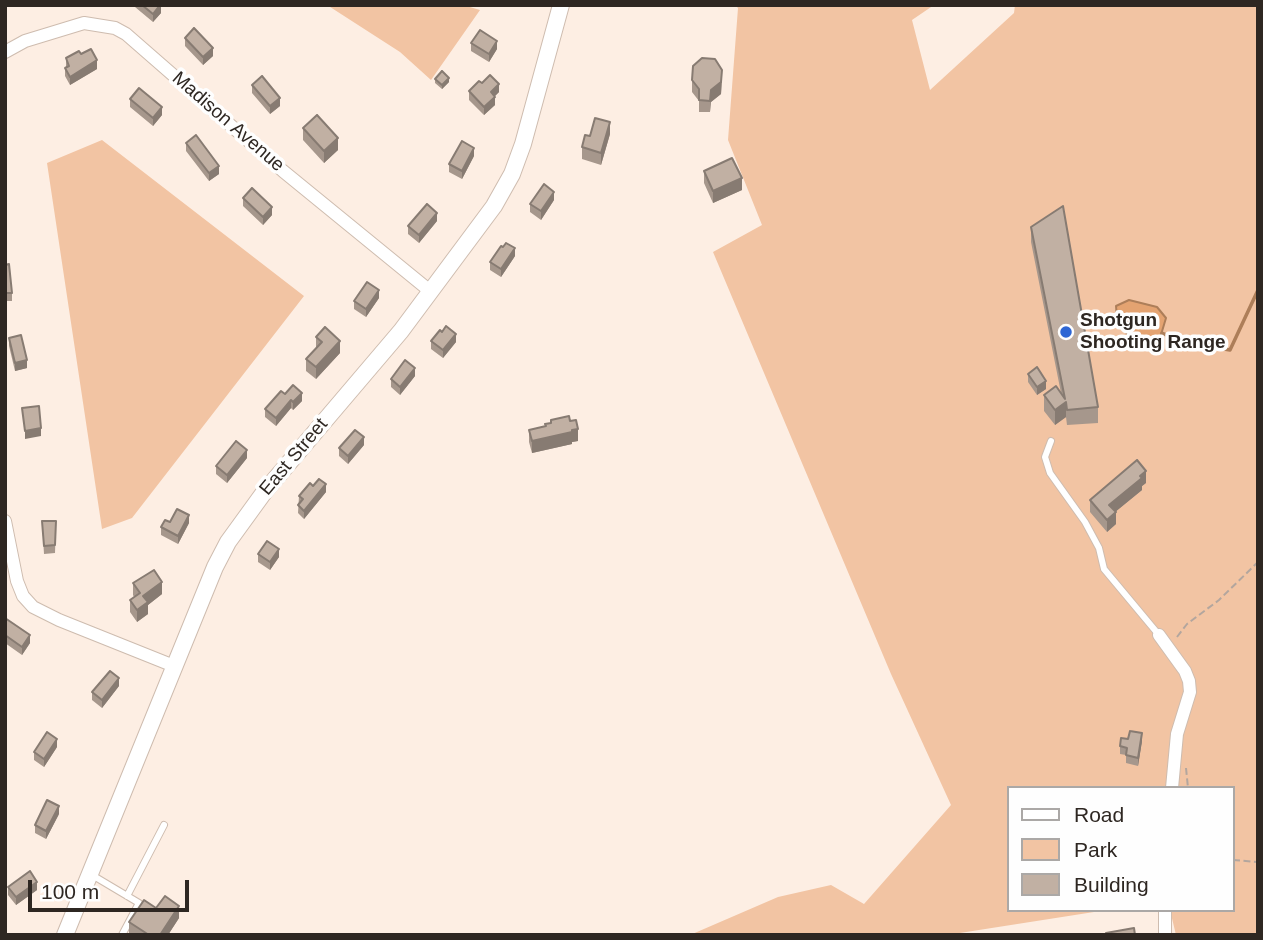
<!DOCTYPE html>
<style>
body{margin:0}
#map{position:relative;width:1263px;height:940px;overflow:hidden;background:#fdeee3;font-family:Helvetica,sans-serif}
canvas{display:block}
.frame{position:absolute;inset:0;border:7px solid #2e2722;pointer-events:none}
.legend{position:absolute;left:1007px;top:786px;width:228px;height:126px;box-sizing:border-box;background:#fefefe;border:2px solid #aba8a6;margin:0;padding:9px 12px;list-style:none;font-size:21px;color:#2e2722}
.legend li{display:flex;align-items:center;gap:14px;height:35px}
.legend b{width:35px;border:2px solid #aba8a6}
.scale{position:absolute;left:28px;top:880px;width:161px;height:32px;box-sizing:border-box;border:4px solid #2e2722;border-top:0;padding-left:9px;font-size:21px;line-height:24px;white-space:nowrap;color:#2e2722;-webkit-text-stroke:5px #fefefe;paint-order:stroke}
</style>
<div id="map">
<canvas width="1263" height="940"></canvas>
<div class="frame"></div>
<ul class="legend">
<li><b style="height:9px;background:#fff"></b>Road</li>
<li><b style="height:19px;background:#f2c4a3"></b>Park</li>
<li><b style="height:19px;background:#c1b0a3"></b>Building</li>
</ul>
<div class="scale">100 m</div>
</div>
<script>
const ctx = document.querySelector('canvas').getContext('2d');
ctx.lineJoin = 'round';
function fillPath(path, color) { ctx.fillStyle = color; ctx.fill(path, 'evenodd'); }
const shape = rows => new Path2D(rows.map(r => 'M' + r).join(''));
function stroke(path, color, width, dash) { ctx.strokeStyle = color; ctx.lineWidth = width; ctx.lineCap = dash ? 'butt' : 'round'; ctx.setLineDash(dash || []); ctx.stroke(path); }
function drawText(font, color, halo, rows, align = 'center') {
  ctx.font = font + ' Helvetica,sans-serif'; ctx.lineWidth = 7; ctx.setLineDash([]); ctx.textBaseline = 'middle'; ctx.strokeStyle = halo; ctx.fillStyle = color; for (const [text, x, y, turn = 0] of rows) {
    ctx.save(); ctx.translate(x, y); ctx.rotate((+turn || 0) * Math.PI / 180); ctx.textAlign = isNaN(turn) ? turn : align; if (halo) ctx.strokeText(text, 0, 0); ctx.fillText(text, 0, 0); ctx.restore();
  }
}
fillPath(shape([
 [327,5,463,5,480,10,431,80,400,52],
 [735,5,934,5,912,20,930,90,1014,13,1015,5,1258,5,1258,935,1176,935,1170,910,1233,910,1233,788,1009,788,1009,910,1094,912,947,935,690,935,778,897,831,885,864,904,951,805,891,674,713,252,762,225,728,140,738,8],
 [102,140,304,296,132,518,102,529,47,163]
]), '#f2c4a3');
const water = shape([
 [1129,300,1157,307,1166,318,1160,338,1148,346,1130,339,1117,318,1116,306,1129,300]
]);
fillPath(water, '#e4a371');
stroke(water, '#ad7e59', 2);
stroke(shape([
 [1162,333,1182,342,1230,350,1258,290]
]), '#ad7e59', 3.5);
const service = shape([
 [1051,441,1045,457,1050,473,1085,522,1099,548,1104,569,1159,635],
 [92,875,139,903,122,935],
 [127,896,164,825]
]);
const minor = shape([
 [5,52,25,41,84,23,115,28,126,34,283,171,430,291],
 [5,521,17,581,23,596,33,607,59,620,174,666],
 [1159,635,1185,671,1189,681,1190,692,1177,734,1172,788],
 [1165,910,1165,935]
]);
const tertiary = shape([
 [65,935,215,567,228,542,265,491,401,331,494,206,512,174,523,144,561,5]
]);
stroke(service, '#cebcaf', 8);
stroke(minor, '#cebcaf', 14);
stroke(tertiary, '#cebcaf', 18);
stroke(shape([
 [1177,637,1187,624,1219,600,1258,562],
 [1186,768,1188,788],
 [1233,860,1258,862]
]), '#b3a69e', 2, [7, 3.5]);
stroke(service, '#fff', 6);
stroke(minor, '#fff', 12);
stroke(tertiary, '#fff', 16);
fillPath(shape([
 [135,5,161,5,161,13,153,22,135,7],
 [185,38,213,56,203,65,185,46],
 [471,43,497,49,489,62,471,51],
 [81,54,97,69,70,85,65,76,65,68,66,67,66,58],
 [435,79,449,82,442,89,435,83],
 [692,80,722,82,721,94,711,102,710,112,699,112,699,101,692,92],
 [482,83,499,92,495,96,495,105,484,115,469,100,469,91],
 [252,85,280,106,270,114,252,93],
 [130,99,162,115,153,126,130,107],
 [303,128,338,150,324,163,303,140],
 [610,134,601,165,582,159,582,147,590,136],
 [186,143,219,174,209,181,186,151],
 [474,156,462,179,449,172,449,164],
 [704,171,742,190,713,203,704,183],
 [243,198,272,215,263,225,243,206],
 [554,200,541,220,530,212,530,204],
 [437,221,419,243,408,234,408,226],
 [1031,227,1098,407,1098,423,1067,425,1066,417,1055,425,1044,411,1044,395,1061,393,1031,242],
 [515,256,501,277,490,270,490,262],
 [5,265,12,293,12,301,5,301],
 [379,298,366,317,354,309,354,301],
 [316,337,340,353,316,379,306,371,306,359,316,348],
 [9,338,27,368,15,371,9,346],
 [431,341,456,342,443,358,431,349],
 [1028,374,1046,389,1037,395,1028,382],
 [415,376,400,395,391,387,391,379],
 [285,394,302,401,293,410,291,408,276,426,265,417,265,409],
 [570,421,578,441,572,442,572,444,532,453,529,442,529,430],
 [364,445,348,464,339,456,339,448],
 [247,458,227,483,216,474,216,466],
 [1146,483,1142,486,1142,490,1115,512,1116,524,1107,532,1090,512,1090,500],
 [313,486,326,492,304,519,298,513,299,496],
 [42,521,56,521,55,553,44,554],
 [170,522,189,523,178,544,161,535,161,527],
 [258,554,279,557,270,570,258,562],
 [133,583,162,594,148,605,148,614,137,622,130,612,130,600,134,597,133,595],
 [5,618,30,643,22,655,5,643],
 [119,686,102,708,92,700,92,692],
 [1142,741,1138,766,1126,763,1126,755,1120,754,1120,746],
 [57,747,44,767,34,760,34,752],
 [59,814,46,839,35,833,35,825],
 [8,887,37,890,16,905,8,895],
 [156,908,179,918,168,935,131,935,129,934,129,922]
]), '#a6978c');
fillPath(shape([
 [161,5,161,13,153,22,153,14],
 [497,41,497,49,489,62,489,54],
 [213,48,213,56,203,65,203,57],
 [97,60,97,69,70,85,70,77],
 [722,70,721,94,711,102,710,112,711,90],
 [449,78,449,82,442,89,442,85],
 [499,84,499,92,491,100,491,92],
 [495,97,495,105,484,115,484,107],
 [280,98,280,106,270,114,270,106],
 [162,107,162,115,153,126,153,118],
 [610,122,610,134,601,165,601,153],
 [338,138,338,150,324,163,324,151],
 [474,148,474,156,462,179,462,171],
 [219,166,219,174,209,181,209,173],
 [742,178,742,190,713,203,713,191],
 [554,192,554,200,541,220,541,211],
 [272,207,272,215,263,225,263,217],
 [437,213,437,221,419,243,419,235],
 [515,248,515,256,501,277,501,269],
 [379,290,379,298,366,317,366,309],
 [456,334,456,342,443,358,443,350],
 [340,341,340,353,316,379,316,367],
 [27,360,27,368,15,371,15,363],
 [415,368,415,376,400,395,400,387],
 [1046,381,1046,389,1037,395,1037,387],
 [302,393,302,401,293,410,293,402],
 [291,400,291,408,276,426,276,418],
 [1066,402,1066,417,1055,425,1055,410],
 [41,428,41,436,25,439,25,431],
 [578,429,578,441,572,442,572,444,532,453,532,441],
 [364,437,364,445,348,464,348,456],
 [247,450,247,458,227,483,227,475],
 [1146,471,1146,483,1142,486,1142,490,1109,517,1109,505],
 [326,484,326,492,304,519,304,511],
 [1116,512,1116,524,1107,532,1107,520],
 [189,515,189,523,178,544,178,536],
 [279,549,279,557,270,570,270,562],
 [162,582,162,594,148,605,148,614,137,622,137,610,143,596],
 [30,635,30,643,22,655,22,647],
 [119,678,119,686,102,708,102,700],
 [1142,733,1142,741,1138,766,1138,758],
 [57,739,57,747,44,767,44,759],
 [59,806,59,814,46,839,46,831],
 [37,882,37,890,16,905,16,897],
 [179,906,179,918,168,935,160,935]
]), '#877b72');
const building = shape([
 [142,5,160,5,153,14,142,5],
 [194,28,213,48,203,57,185,38,194,28],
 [480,30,497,41,489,54,471,43,480,30],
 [91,49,97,60,70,77,65,68,69,66,66,58,79,51,81,54,91,49],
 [702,58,715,59,722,70,721,82,711,90,710,101,699,100,699,89,692,80,693,66,702,58],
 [442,71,449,78,442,85,435,79,442,71],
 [490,75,499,84,491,92,495,97,484,107,469,91,479,81,482,83,490,75],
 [262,76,280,98,270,106,252,85,262,76],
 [139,88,162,107,153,118,130,99,139,88],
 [317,115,338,138,324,151,303,128,317,115],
 [595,118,610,122,601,153,582,147,585,135,590,136,595,118],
 [196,135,219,166,209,173,186,143,196,135],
 [462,141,474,148,462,171,449,164,462,141],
 [732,158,742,178,713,191,704,171,732,158],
 [544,184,554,192,541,211,530,204,544,184],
 [252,188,272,207,263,217,243,198,252,188],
 [427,204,437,213,419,235,408,226,427,204],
 [1063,206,1098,407,1067,410,1066,402,1055,410,1044,395,1056,386,1065,399,1031,227,1063,206],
 [506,243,515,248,501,269,490,262,501,246,503,247,506,243],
 [9,264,12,293,5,293,5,265,9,264],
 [367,282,379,290,366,309,354,301,367,282],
 [446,326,456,334,443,350,431,341,440,330,442,332,446,326],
 [325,327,340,341,316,367,306,359,322,342,316,337,325,327],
 [21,335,27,360,15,363,9,338,21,335],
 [405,360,415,368,400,387,391,379,405,360],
 [1037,367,1046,381,1037,387,1028,374,1037,367],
 [293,385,302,393,293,402,291,400,276,418,265,409,281,391,285,394,293,385],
 [39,406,41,428,25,431,22,408,39,406],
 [569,416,570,421,576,420,578,429,572,430,572,432,532,441,529,430,546,426,545,424,551,423,551,420,569,416],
 [355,430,364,437,348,456,339,448,355,430],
 [236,441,247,450,227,475,216,466,236,441],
 [1137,460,1146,471,1140,476,1142,478,1109,505,1116,512,1107,520,1090,500,1137,460],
 [319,479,326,484,304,511,298,505,303,499,299,496,310,483,313,486,319,479],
 [177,509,189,515,178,536,161,527,165,520,170,522,177,509],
 [42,521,56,521,55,545,44,546,42,521],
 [267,541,279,549,270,562,258,554,267,541],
 [154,570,162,582,143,596,148,602,137,610,130,600,140,593,133,583,154,570],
 [5,618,30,635,22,647,5,635,5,618],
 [110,671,119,678,102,700,92,692,110,671],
 [1130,731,1142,733,1138,758,1126,755,1127,748,1120,746,1121,738,1128,739,1130,731],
 [47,732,57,739,44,759,34,752,47,732],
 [47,800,59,806,46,831,35,825,47,800],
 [30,871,37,882,16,897,8,887,30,871],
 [165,896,179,906,160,935,149,935,129,922,144,900,156,908,165,896],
 [1134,928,1135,935,1106,935,1106,933,1134,928]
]);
fillPath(building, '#c1b0a3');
stroke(building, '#877b72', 2);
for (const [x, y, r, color] of [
 [1066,332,7,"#2e66d4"]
]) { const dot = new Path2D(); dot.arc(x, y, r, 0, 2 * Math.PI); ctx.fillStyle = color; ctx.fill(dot); stroke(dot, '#fefefe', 2.5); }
drawText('19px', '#2e2722', '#fefefe', [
 ["Madison Avenue",228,122,41],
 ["East Street",294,457,-50]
]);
drawText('bold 19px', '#2e2722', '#fefefe', [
 ["Shotgun",1080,321],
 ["Shooting Range",1080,343]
], 'left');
</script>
